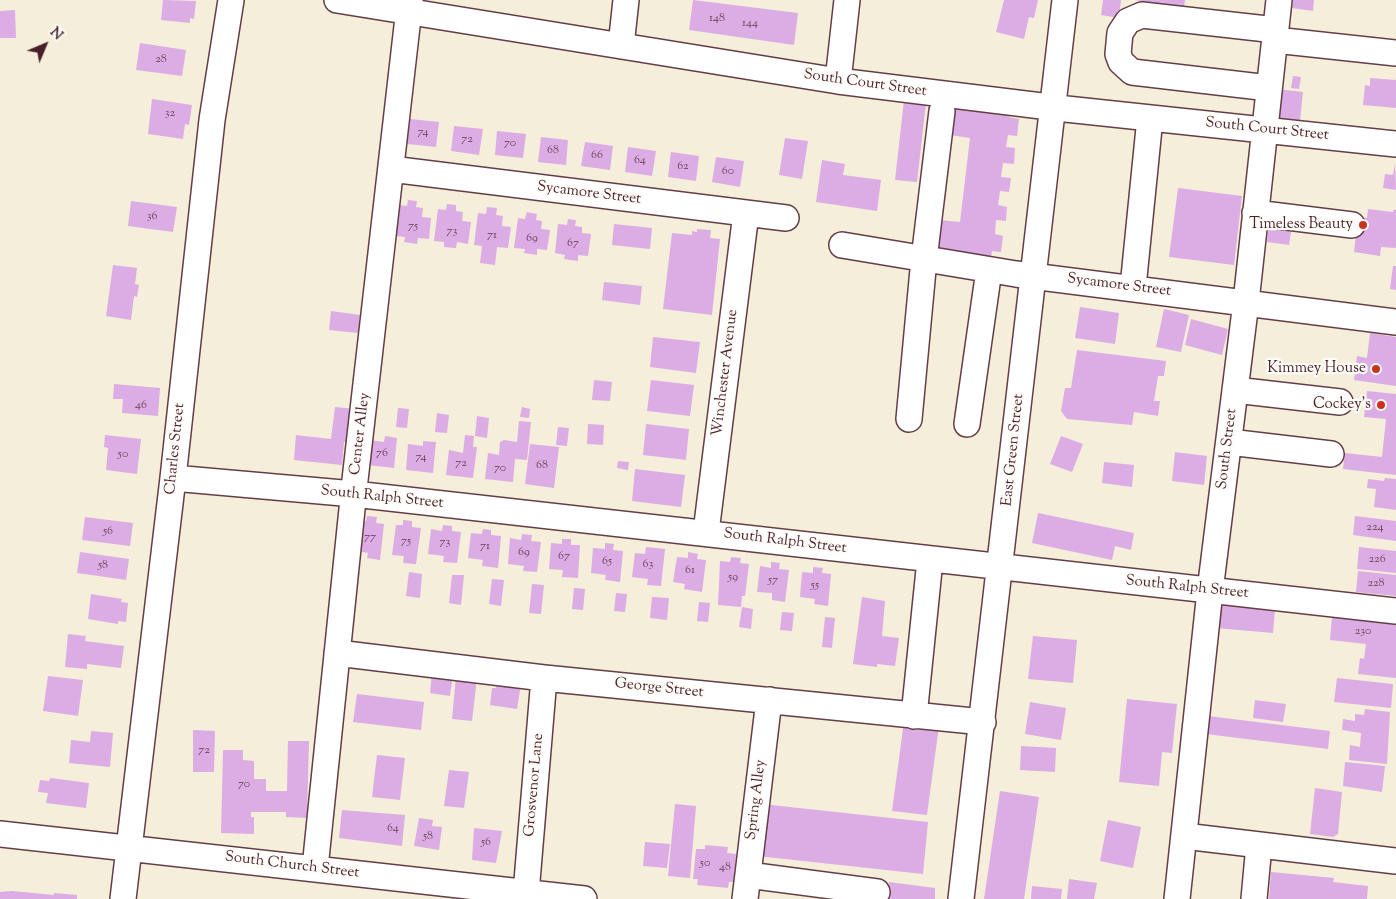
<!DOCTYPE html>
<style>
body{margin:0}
#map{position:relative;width:1396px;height:899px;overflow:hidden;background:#f5eeda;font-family:"Sorts Mill Goudy",serif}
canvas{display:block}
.north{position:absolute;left:20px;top:20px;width:50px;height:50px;-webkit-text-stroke:4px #fdfcf7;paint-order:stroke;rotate:45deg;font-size:14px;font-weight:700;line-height:20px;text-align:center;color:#4a1f2b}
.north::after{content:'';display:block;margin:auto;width:18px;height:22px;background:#4a1f2b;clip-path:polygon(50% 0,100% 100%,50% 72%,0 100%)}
</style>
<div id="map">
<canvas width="1396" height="899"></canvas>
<div class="north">N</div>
</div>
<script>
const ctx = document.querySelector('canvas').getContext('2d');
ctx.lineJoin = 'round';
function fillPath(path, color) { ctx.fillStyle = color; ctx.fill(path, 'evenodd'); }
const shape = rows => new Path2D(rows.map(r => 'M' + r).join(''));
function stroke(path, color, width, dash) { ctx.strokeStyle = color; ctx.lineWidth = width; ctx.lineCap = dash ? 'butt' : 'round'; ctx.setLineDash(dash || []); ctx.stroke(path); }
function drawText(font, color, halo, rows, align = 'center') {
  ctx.font = font + ' "Sorts Mill Goudy",serif'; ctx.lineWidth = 4.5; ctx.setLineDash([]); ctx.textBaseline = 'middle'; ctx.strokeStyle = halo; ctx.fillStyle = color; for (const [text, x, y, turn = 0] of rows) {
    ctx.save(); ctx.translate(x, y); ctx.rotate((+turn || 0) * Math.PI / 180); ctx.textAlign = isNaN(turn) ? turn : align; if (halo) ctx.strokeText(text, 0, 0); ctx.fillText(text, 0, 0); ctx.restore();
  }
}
fillPath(shape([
 [163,0,196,1,194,19,190,18,190,23,161,20],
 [693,0,798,13,794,45,689,30],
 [1004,0,1038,0,1034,18,1029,17,1024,39,996,32],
 [1103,0,1121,0,1119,18,1101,15],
 [1135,0,1185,0,1184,7],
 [1293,0,1314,0,1313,11,1292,8],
 [15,10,16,38,0,38,0,11],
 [140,43,186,50,182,76,136,70],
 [1293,76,1301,77,1299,89,1291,88],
 [1370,78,1396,80,1396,108,1363,105,1365,85,1370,86],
 [1277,89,1303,92,1300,121,1274,118],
 [152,99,192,105,189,125,185,124,183,139,148,134],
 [904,100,926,103,917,182,895,180],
 [953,104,1010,111,1009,117,1019,119,1017,136,1008,135,1006,147,1015,148,1014,164,1003,163,1001,177,1011,178,1009,192,1000,191,998,205,1007,207,1006,221,996,220,995,234,1003,236,1001,252,992,251,991,257,936,251,939,220,960,222,970,138,950,135],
 [410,119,439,122,436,147,407,144],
 [454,126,483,129,479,155,451,151],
 [497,131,526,134,523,158,495,155],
 [541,137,568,140,566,165,538,162],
 [785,138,808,141,802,179,779,175],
 [585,142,613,146,610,170,581,166],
 [628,147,656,151,652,176,625,172],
 [671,152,699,156,696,181,668,177],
 [716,157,744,161,740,187,712,182],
 [822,160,845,164,843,175,881,180,877,211,816,202],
 [1395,164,1396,190,1383,188,1385,174,1393,175],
 [1178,188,1242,196,1234,265,1169,257],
 [408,200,417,201,416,207,423,208,422,217,431,218,429,239,418,238,417,244,404,242,405,237,395,236,398,205,407,206],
 [131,201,177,207,173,232,128,226],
 [447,204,456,205,456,211,463,212,462,221,471,222,468,244,457,242,456,248,444,247,444,242,434,241,438,209,446,210],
 [487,207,497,208,496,215,503,216,502,226,511,227,508,248,497,247,495,265,480,263,482,246,474,245,478,213,486,214],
 [1368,209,1393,212,1393,210,1396,210,1396,248,1381,247,1380,256,1354,252,1358,217,1367,218],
 [527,212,537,214,536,220,542,221,541,229,550,230,547,250,537,249,537,255,524,253,525,249,514,248,518,218,525,219],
 [568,219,576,220,575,226,582,227,582,233,591,234,588,256,578,255,578,261,564,259,565,255,555,253,558,224,567,225],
 [1269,223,1292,226,1289,245,1267,242],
 [614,224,652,228,650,249,612,245],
 [697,229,711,230,710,238,720,239,712,315,663,309,672,233,692,235,692,231,697,232],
 [113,265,137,268,135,284,139,285,137,297,134,296,131,320,106,316],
 [1393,266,1396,266,1396,290,1390,289],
 [604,282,642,286,640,305,602,300],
 [1080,307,1119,313,1115,344,1075,338],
 [1164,309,1189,315,1181,352,1156,347],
 [331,311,360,315,358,333,329,330],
 [1191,319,1228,329,1222,355,1185,345],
 [1370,333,1396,337,1396,386,1354,380,1357,356,1367,358],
 [653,337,700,342,696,373,650,367],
 [1077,350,1166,361,1164,376,1158,376,1154,401,1160,401,1158,416,1134,412,1132,425,1067,419,1061,411,1065,388,1071,388],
 [594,380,612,382,610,401,592,400],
 [651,380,694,385,690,416,647,411],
 [114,384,160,388,158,416,122,413,123,399,113,399],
 [1367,391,1396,394,1396,475,1343,469,1345,453,1382,457,1386,419,1364,417],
 [335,407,356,409,353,443,344,442,342,465,294,460,296,435,331,439],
 [522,407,530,409,529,418,520,417],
 [398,408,409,409,407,428,396,427],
 [437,413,449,415,447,433,435,432],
 [477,416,489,418,487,438,475,436],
 [519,421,531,422,527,460,515,459,513,482,485,479,488,453,499,455,500,442,504,440,517,442],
 [588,424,604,425,603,445,587,444],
 [646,424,689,429,686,460,643,455],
 [558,427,569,428,567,446,556,445],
 [105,435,141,439,137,474,106,470,108,448,104,447],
 [465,435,474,436,473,447,477,447,473,478,446,475,449,450,463,453],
 [385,436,397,438,394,468,367,465,370,440,384,442],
 [1061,436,1083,444,1072,472,1050,464],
 [423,441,436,442,433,473,406,470,408,444,423,446],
 [530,444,559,447,554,488,525,484],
 [1175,452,1207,456,1204,485,1172,481],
 [618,461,629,462,628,470,617,468],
 [1104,462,1134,465,1132,487,1102,483],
 [635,469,685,475,681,507,632,501],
 [1385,478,1396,479,1396,510,1374,507,1376,489,1367,488,1368,479,1384,481],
 [1038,513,1134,533,1131,550,1115,546,1112,560,1032,543],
 [367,516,377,517,376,523,384,524,380,560,367,558,368,553,356,551,360,521,366,521],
 [1355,516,1396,521,1396,541,1353,535],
 [85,517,133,523,130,546,82,540],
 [403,520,412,521,412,527,421,528,416,564,403,563,404,556,392,555,396,525,403,525],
 [443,525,452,526,452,531,461,532,457,563,443,562,444,556,428,554,431,529,442,531],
 [483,529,491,530,491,535,501,536,498,568,482,566,483,560,468,558,471,533,482,534],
 [522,534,532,535,531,541,541,542,537,572,523,571,524,566,508,564,510,538,521,540],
 [562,539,571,539,571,545,580,545,578,578,562,577,563,570,549,569,551,543,562,544],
 [605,543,614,544,613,550,623,551,620,582,605,580,606,575,591,573,593,548,605,549],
 [646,547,665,549,661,586,647,585,648,579,632,577,635,553,645,554],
 [1359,547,1396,551,1396,573,1357,569],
 [80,552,129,559,126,580,77,573],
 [688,552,698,554,697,559,706,560,702,592,684,589,685,584,673,582,677,557,688,558],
 [731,557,741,558,740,563,749,564,745,596,742,596,741,607,718,605,720,561,730,562],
 [771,562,780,563,779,569,789,570,785,602,772,600,772,593,757,592,760,566,771,568],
 [813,567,823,568,822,573,831,574,828,606,814,604,815,599,800,597,802,572,813,573],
 [1358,571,1396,575,1396,596,1356,592],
 [409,572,422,574,420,598,406,596],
 [452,575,464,575,461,605,449,603],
 [492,579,504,580,501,606,489,604],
 [532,584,544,585,541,614,529,613],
 [574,588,585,589,583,610,572,609],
 [616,593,627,594,625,612,614,611],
 [91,594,122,599,121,602,128,603,126,622,118,621,118,624,88,619],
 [652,597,669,598,667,620,650,618],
 [862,597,885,601,882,636,899,638,895,666,877,664,877,667,853,664],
 [699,602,710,603,708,622,697,621],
 [1218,604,1275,610,1273,633,1216,628],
 [742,607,753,609,751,629,739,627],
 [782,612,794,613,792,631,780,630],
 [1332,616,1396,624,1396,678,1358,674,1360,658,1364,659,1366,644,1330,640],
 [825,617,835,618,832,648,822,647],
 [68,634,86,636,85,641,124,646,121,668,87,664,87,669,65,667],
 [1033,636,1077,640,1073,683,1028,679],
 [432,672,453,675,450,696,430,693],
 [48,676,83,680,78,716,43,711],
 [456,676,477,678,472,721,452,719],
 [1337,678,1393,684,1391,708,1334,702],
 [497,681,521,684,517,709,490,705,492,688,496,688],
 [357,694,424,702,421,730,353,722],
 [1127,699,1177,704,1172,753,1162,752,1159,786,1119,782],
 [1255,700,1286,704,1283,722,1253,718],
 [1030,702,1066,708,1061,740,1025,734],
 [1365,709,1390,712,1387,764,1349,760,1350,745,1360,747,1361,733,1342,730,1343,719,1355,721,1355,714,1364,715],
 [1208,716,1330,731,1328,749,1206,734],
 [904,721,939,726,927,815,892,811],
 [193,730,215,731,214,772,193,772],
 [91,731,113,733,110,767,69,763,71,740,90,742],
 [288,741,309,741,307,818,286,817,286,812,251,812,251,817,254,817,254,834,221,833,223,750,243,750,243,760,254,761,254,779,266,779,266,791,287,791],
 [1021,746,1056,748,1055,772,1020,770],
 [377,755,405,758,400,800,372,797],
 [1345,762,1385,766,1382,792,1343,786],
 [449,770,469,772,464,808,444,806],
 [50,778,89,783,86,808,46,803,48,793,38,792,40,780,49,781],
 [1315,788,1342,792,1338,834,1333,837,1310,834],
 [1000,791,1039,797,1024,899,984,899],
 [675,804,696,806,690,878,668,876],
 [762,804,928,822,923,874,757,856],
 [342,810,405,815,402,846,339,838],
 [419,818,433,820,432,826,442,827,439,850,414,846],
 [1108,820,1141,827,1133,868,1100,861],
 [474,828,502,831,496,863,472,860],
 [645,842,670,844,667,868,643,866],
 [705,845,728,847,727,853,736,854,734,882,729,882,728,888,697,885,698,879,693,879,696,849,705,849],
 [1271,872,1334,878,1333,882,1368,886,1367,899,1269,899],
 [1069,879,1097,883,1094,899,1067,899],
 [889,882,935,888,935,899,887,899],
 [1032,886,1062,889,1061,899,1031,899],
 [12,891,54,895,54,893,77,895,77,899,0,899,0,892]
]), '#dbade4');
const minor = shape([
 [337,0,838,81,1066,109,1396,144],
 [1275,40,1396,53],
 [621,46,626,0],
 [838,81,847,0],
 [1269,88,1132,72,1121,62,1118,54,1120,33,1128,21,1142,15,1276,30],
 [391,169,786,218],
 [1255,213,1352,225],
 [842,245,1016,274,1396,322],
 [1133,287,1150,118],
 [1235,390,1340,402],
 [909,419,924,259,942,111],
 [967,424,989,270],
 [1229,442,1331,454],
 [173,478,354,494,1396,611],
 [706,532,746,213],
 [337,653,544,678,983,722],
 [914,716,930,560],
 [0,834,584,899],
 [1184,836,1396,861],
 [315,868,355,480,410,0],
 [748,875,877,892],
 [526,893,544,678],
 [123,899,173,478,212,120,231,0],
 [745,899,769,700],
 [961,899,1065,0],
 [1177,899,1210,591,1246,302,1279,0],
 [1254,899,1259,845]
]);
stroke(minor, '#643e45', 28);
stroke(minor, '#fff', 25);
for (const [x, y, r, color] of [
 [1363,225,5,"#c8321e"],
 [1376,369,5,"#c8321e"],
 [1381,405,5,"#c8321e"]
]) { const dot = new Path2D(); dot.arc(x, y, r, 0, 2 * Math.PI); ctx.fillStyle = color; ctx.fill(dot); stroke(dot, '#fdfcf7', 2); }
drawText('12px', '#6e4259', null, [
 ["148",717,19],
 ["144",750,24],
 ["28",161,60],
 ["32",170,114],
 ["74",423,133],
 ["72",467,140],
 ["70",510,144],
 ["68",553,151],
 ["66",597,156],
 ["64",640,161],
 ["62",683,167],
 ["60",728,172],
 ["36",152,217],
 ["75",413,227],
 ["73",452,232],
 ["71",492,236],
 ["69",532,239],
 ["67",573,244],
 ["46",141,406],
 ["76",382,454],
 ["50",123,455],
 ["74",421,458],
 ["72",461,464],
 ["68",542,466],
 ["70",500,469],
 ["224",1375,528],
 ["56",108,532],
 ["77",370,538],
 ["75",406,542],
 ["73",445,543],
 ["71",485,547],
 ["69",524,553],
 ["67",564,557],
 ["226",1377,560],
 ["65",607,562],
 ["63",648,565],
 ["58",103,566],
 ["61",690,571],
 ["59",733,578],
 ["57",773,581],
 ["228",1376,584],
 ["55",815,586],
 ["230",1363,632],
 ["72",204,751],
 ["70",244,785],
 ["64",393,829],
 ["58",428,837],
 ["56",486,843],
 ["50",705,864],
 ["48",725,868]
]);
drawText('15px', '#4a1f2b', '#fdfcf7', [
 ["South Court Street",865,84,8],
 ["South Court Street",1267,130,6],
 ["Sycamore Street",589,194,7],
 ["Sycamore Street",1119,286,7],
 ["Winchester Avenue",726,373,-83],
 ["Center Alley",361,434,-83],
 ["Charles Street",176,449,-84],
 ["South Street",1228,449,-83],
 ["East Green Street",1014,450,-84],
 ["South Ralph Street",382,498,6],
 ["South Ralph Street",785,542,7],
 ["South Ralph Street",1187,588,6],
 ["George Street",659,689,6],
 ["Grosvenor Lane",535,785,-85],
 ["Spring Alley",757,800,-83],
 ["South Church Street",292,866,7]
]);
drawText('15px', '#4a1f2b', '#fdfcf7', [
 ["Timeless Beauty",1353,225],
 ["Kimmey House",1366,369],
 ["Cockey's",1371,405]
], 'right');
</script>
